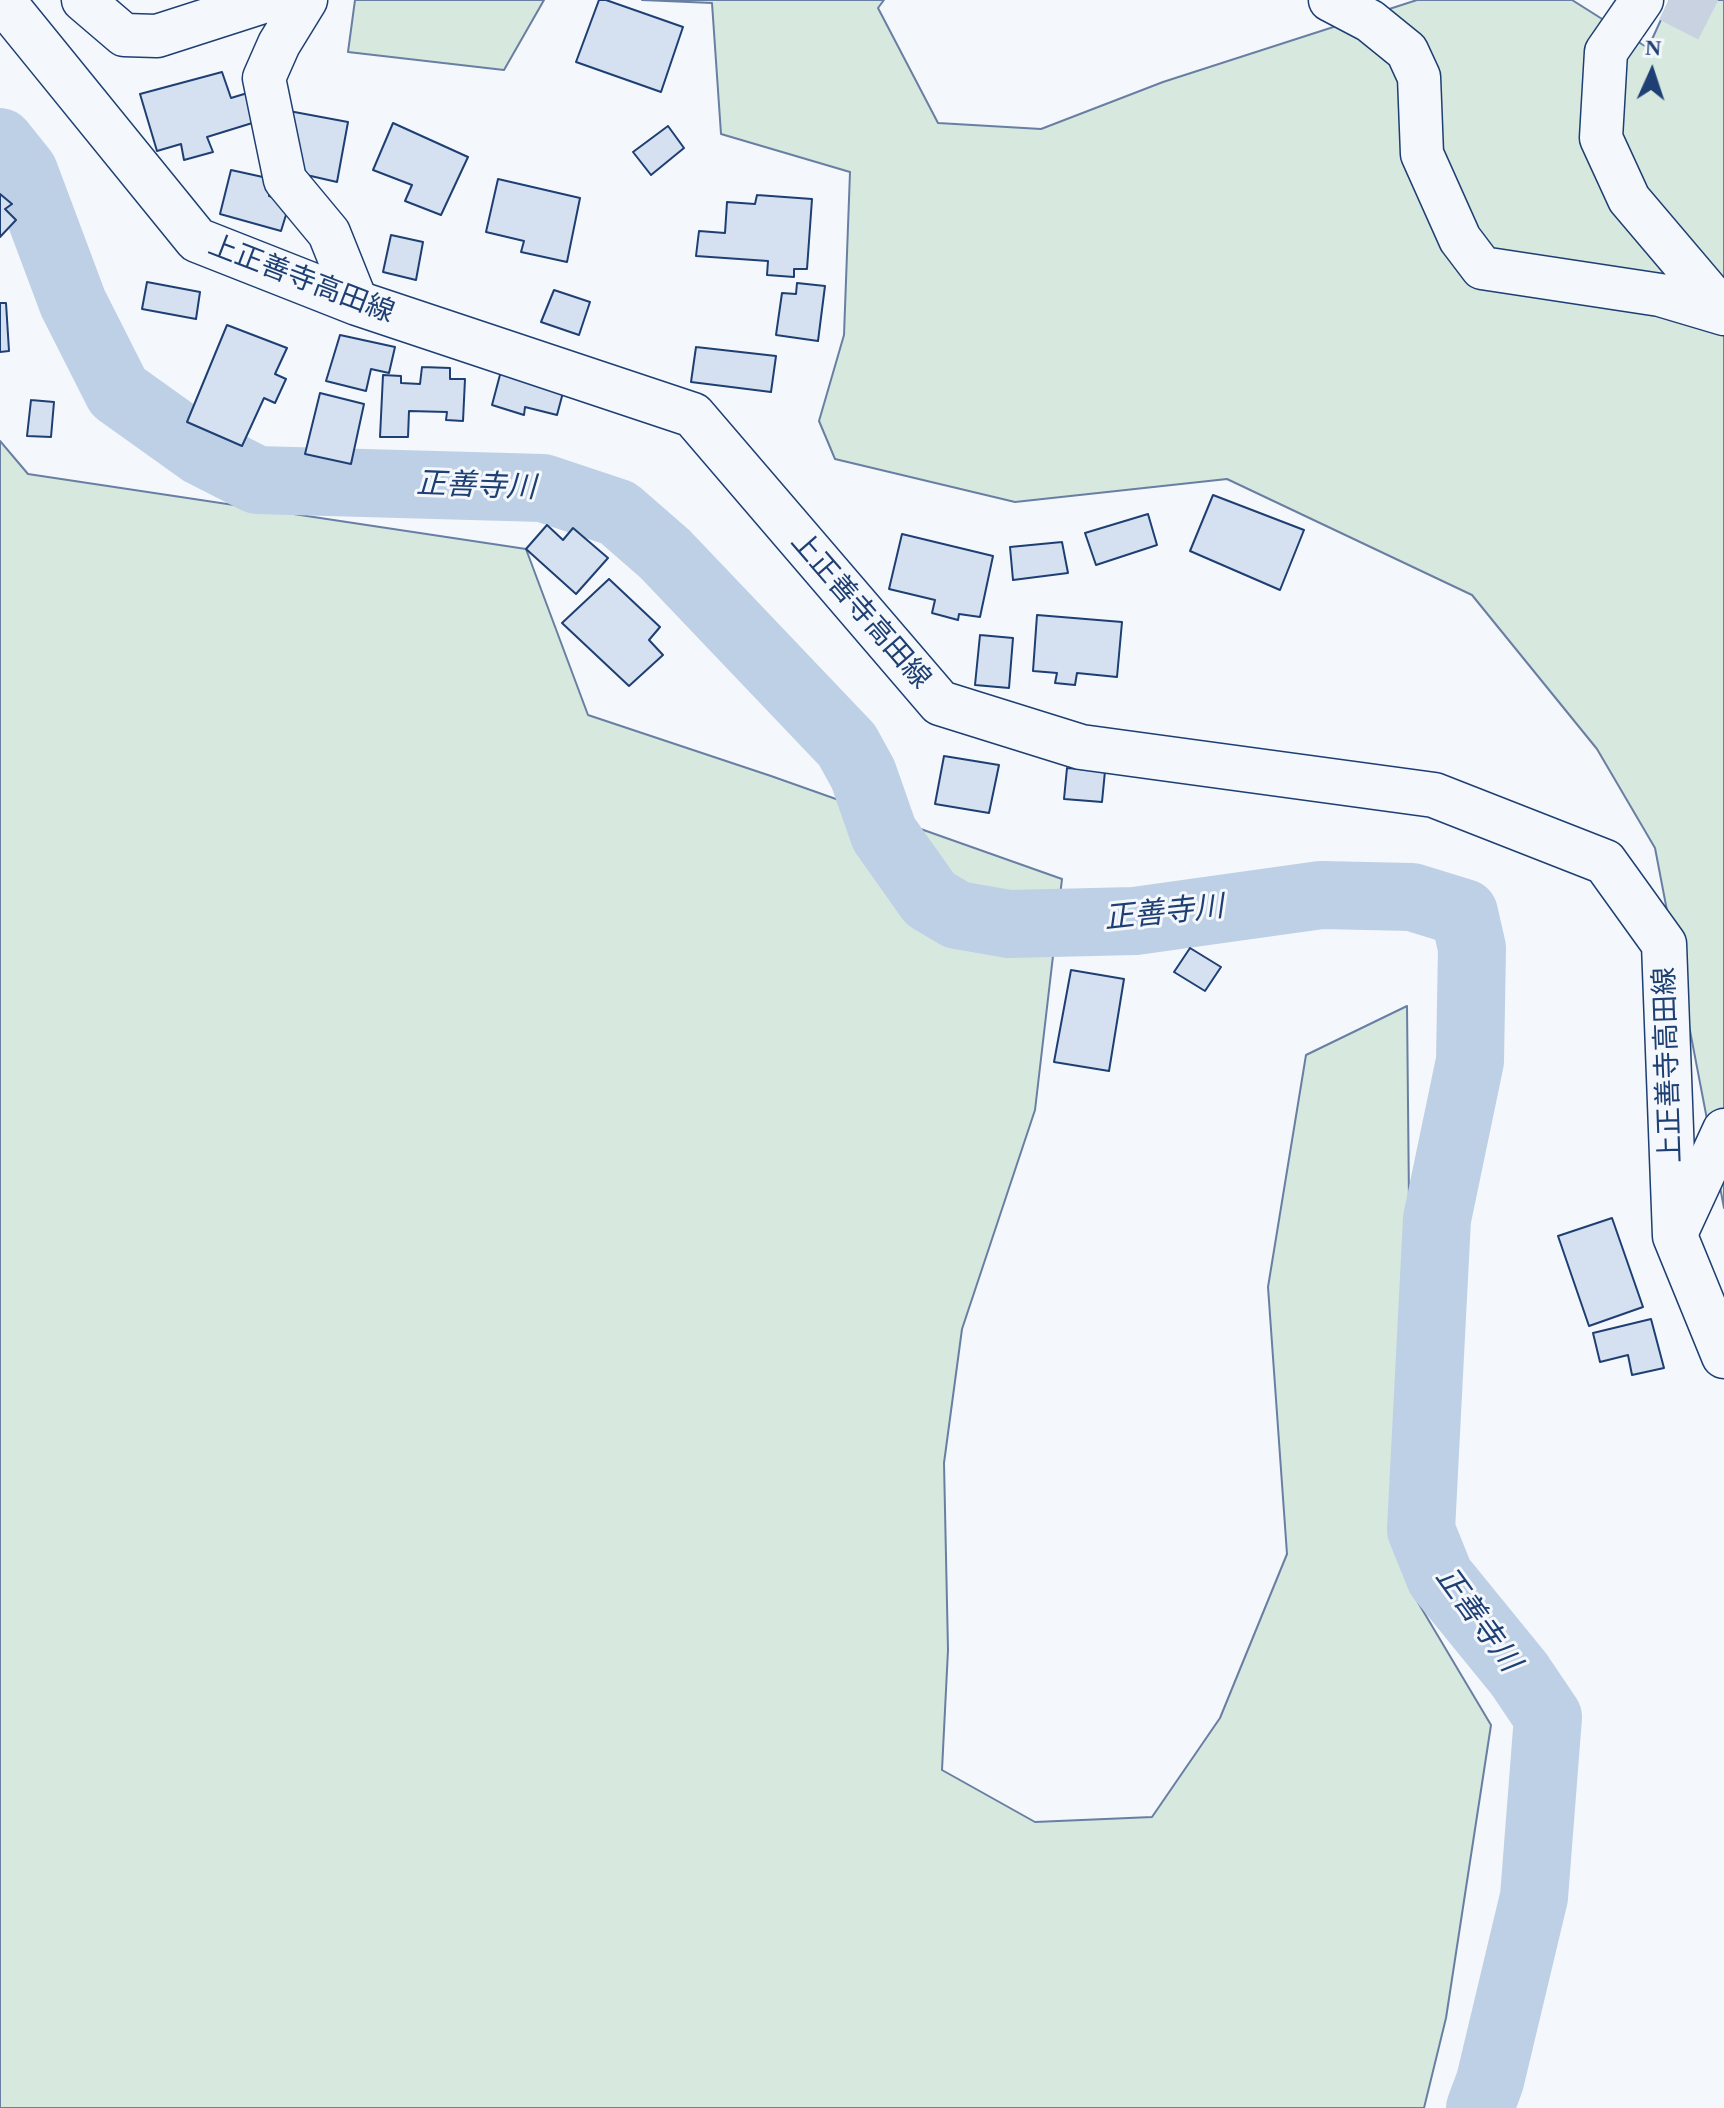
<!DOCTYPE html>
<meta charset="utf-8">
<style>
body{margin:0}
#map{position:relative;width:1724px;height:2108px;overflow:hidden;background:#f4f7fb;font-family:"Times New Roman",serif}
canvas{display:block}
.north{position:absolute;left:1612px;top:32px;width:80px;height:80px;-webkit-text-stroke:6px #f4f7fb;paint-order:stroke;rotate:3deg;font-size:22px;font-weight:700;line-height:32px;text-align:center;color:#1d3f73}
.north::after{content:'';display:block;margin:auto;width:28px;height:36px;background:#1d3f73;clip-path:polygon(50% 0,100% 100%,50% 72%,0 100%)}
</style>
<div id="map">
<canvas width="1724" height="2108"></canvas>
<div class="north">N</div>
</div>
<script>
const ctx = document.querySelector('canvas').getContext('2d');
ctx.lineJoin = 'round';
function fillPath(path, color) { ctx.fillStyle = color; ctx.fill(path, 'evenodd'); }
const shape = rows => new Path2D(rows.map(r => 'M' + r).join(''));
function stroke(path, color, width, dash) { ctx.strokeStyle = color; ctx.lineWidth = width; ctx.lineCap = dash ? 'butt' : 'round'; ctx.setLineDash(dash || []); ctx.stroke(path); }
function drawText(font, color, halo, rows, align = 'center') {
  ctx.font = font + ' "Times New Roman","Noto Sans JP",serif'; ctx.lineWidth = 6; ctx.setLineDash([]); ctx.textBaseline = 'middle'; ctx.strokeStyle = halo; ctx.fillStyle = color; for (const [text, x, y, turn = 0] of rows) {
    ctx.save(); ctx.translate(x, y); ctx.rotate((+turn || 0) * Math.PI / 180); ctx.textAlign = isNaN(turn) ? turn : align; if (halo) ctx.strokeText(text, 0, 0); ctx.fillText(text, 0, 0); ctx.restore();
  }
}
const green = shape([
 [355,0,544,0,504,70,348,52,355,0],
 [642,0,884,0,878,8,938,123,1041,129,1163,82,1417,0,1572,0,1648,48,1670,0,1724,0,1724,1208,1655,848,1597,749,1472,595,1227,479,1015,502,835,459,819,421,844,335,850,172,721,134,712,3,642,0],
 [0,441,28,474,526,549,588,715,771,776,1062,879,1035,1110,962,1329,944,1463,948,1650,942,1770,1035,1822,1152,1817,1220,1718,1287,1554,1268,1287,1306,1055,1407,1006,1413,1594,1491,1725,1446,2018,1424,2108,0,2108,0,441]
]);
fillPath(green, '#d7e8df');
stroke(green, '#687fa3', 2);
stroke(shape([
 [0,142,24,172,73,303,118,392,202,452,257,480,543,488,618,513,665,554,847,745,863,774,884,834,930,899,957,915,1009,924,1135,921,1321,895,1412,897,1464,913,1472,948,1470,1061,1437,1219,1421,1530,1440,1577,1519,1674,1548,1717,1534,1897,1490,2081,1480,2108]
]), '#bed0e5', 68);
const building = shape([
 [599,0,606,0,683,27,661,92,576,62,599,0],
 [222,72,231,98,254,91,262,120,207,137,213,152,184,160,181,144,157,151,140,94,222,72],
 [289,111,348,122,337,182,289,171,289,111],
 [393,123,468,157,441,215,405,201,412,185,373,170,393,123],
 [668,126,684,148,651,175,633,152,668,126],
 [231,170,272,179,269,196,290,202,281,231,220,214,231,170],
 [498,179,580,198,567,262,521,252,524,241,486,232,498,179],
 [0,194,12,204,5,209,16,220,0,237,0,194],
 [757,195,812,199,807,269,794,269,794,277,767,275,768,261,696,256,699,231,725,233,727,202,755,204,757,195],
 [391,235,423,242,416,280,383,272,391,235],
 [147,282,200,292,196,319,142,309,147,282],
 [797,283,825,286,818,341,776,335,782,293,796,294,797,283],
 [554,290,590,302,579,335,541,322,554,290],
 [0,303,6,303,9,351,0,352,0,303],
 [227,325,287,348,275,374,286,379,275,403,264,398,242,446,187,422,227,325],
 [340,335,395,347,389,373,371,369,366,391,326,381,340,335],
 [696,347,776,356,771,392,691,382,696,347],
 [422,367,450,368,450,379,465,379,463,421,446,420,447,412,409,411,408,437,380,437,383,375,401,376,401,383,420,384,422,367],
 [501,371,565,385,557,415,525,407,524,415,492,405,501,371],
 [320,393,364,404,351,464,305,454,320,393],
 [31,400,54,402,51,437,27,436,31,400],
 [1213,495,1304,530,1280,590,1190,551,1213,495],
 [1148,514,1157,545,1096,565,1085,533,1148,514],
 [547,525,563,540,573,528,608,558,576,594,526,549,547,525],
 [902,534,993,556,980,617,959,614,958,620,932,613,935,600,889,589,902,534],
 [1062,542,1068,573,1013,580,1010,547,1062,542],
 [609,579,660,627,649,640,663,655,629,686,562,623,609,579],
 [1037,615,1122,622,1117,677,1077,673,1075,685,1055,683,1057,673,1033,671,1037,615],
 [980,635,1013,638,1009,688,975,685,980,635],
 [944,756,999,765,989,813,935,804,944,756],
 [1067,768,1105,771,1102,802,1064,799,1067,768],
 [1190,948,1221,967,1205,991,1174,972,1190,948],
 [1071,970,1124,979,1109,1071,1054,1062,1071,970],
 [1612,1218,1643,1307,1589,1326,1558,1236,1612,1218],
 [1651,1319,1664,1368,1632,1375,1628,1355,1600,1362,1593,1333,1651,1319]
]);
fillPath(building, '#d5e0f0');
stroke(building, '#1d3f73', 2);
stroke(shape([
 [1669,0,1724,28]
]), '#c9d2e0', 44, [44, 22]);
const minor = shape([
 [83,0,124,35,157,36,269,0],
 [306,0,279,44,264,78,285,180,329,233,357,303],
 [1330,0,1370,21,1407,51,1419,77,1422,154,1460,239,1482,268,1660,295,1724,314],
 [1642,0,1606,52,1601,138,1629,199,1724,311],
 [1675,1236,1724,1130]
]);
const major = shape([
 [2,0,197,240,357,303,693,415,940,703,1081,747,1434,795,1605,862,1664,944,1675,1236,1724,1356]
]);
stroke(minor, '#1d3f73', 45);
stroke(major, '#1d3f73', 47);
stroke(minor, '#f4f7fb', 42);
stroke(major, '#f4f7fb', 44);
drawText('28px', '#1d3f73', '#f4f7fb', [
 ["上正善寺高田線",301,280,21],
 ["上正善寺高田線",860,611,49],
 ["上正善寺高田線",1669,1065,-92]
]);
drawText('italic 30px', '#1d3f73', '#f4f7fb', [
 ["正善寺川",476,487,2],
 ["正善寺川",1164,914,-6],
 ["正善寺川",1477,1620,54]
]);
</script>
